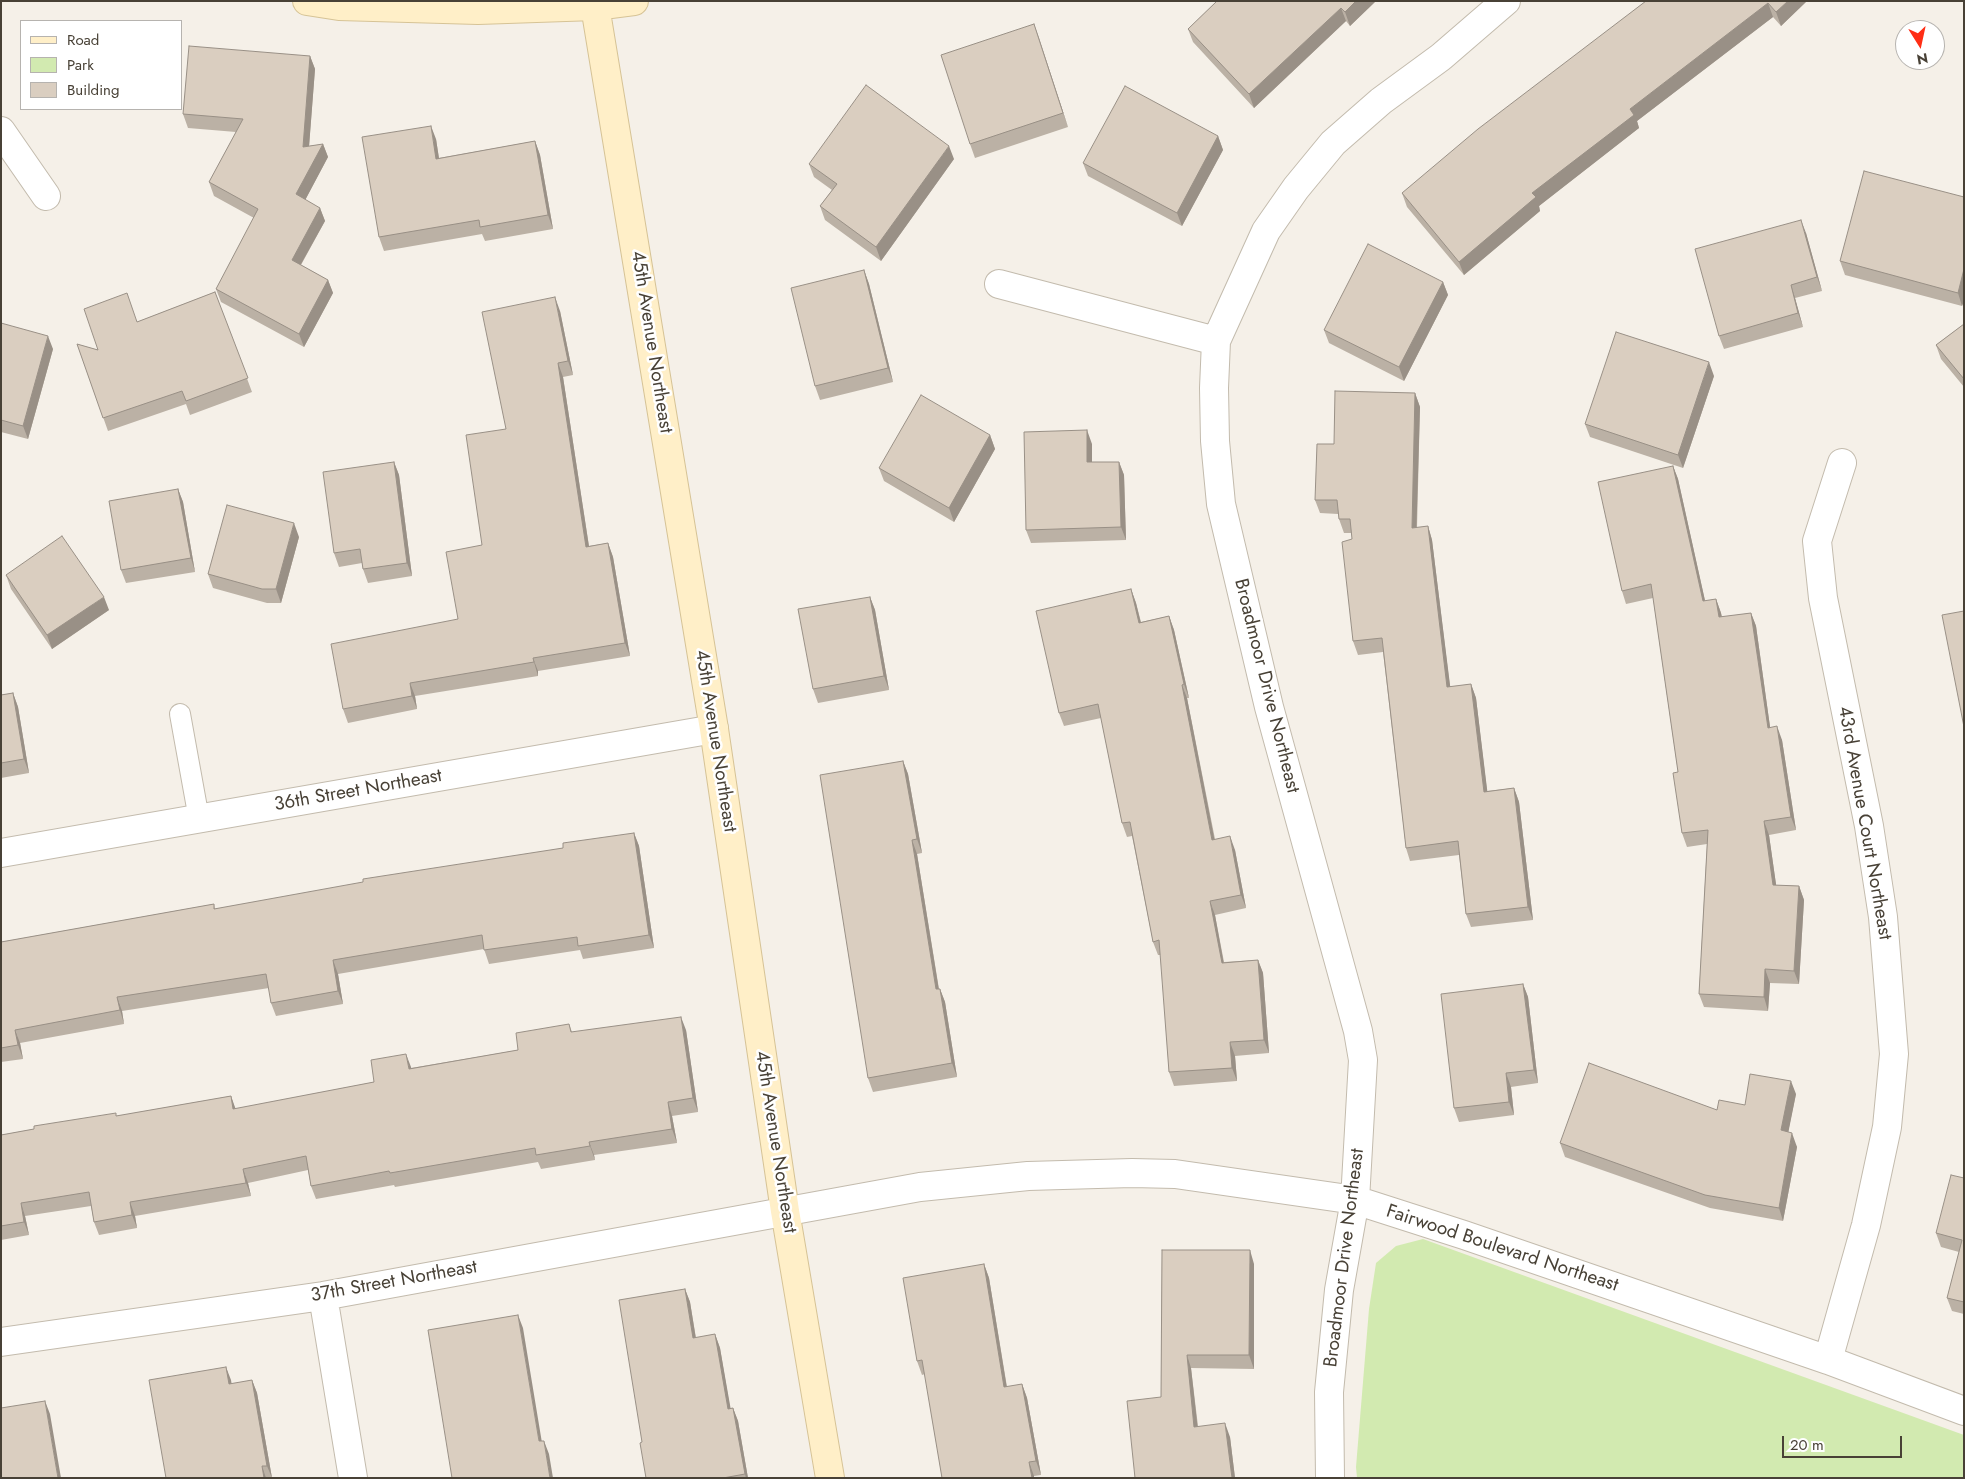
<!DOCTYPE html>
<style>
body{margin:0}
#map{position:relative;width:1965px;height:1479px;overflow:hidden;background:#f5f0e8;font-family:Jost,sans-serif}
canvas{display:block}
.frame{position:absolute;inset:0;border:2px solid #484136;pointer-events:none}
.legend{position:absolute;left:20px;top:20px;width:162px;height:90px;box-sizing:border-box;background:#fff;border:1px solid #b6b3af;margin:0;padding:6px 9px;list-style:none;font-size:15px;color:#484136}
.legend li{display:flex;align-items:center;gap:10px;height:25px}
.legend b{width:25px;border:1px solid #b6b3af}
.north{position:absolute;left:1895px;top:20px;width:50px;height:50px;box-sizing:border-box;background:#fff;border:1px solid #b6b3af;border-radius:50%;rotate:170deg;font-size:14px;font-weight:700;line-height:20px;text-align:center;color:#484136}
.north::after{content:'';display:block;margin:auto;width:18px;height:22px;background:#ff2e15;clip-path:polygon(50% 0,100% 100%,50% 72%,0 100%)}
.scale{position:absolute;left:1782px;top:1436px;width:120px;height:22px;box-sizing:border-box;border:2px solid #484136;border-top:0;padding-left:6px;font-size:15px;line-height:18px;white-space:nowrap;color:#484136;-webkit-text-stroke:4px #fff;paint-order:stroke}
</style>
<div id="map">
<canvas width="1965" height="1479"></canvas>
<div class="frame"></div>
<ul class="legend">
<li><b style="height:6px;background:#ffefc8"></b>Road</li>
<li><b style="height:14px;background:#d2eab0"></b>Park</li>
<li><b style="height:14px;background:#dacec0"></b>Building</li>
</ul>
<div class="north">N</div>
<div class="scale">20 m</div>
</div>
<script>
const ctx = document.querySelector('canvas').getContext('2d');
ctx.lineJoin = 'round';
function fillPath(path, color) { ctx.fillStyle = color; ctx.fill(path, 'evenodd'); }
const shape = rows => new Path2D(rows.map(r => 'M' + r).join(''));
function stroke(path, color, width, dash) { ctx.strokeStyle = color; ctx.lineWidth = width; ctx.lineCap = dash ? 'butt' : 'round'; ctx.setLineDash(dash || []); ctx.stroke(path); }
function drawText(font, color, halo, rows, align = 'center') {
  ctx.font = font + ' Jost,sans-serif'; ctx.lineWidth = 5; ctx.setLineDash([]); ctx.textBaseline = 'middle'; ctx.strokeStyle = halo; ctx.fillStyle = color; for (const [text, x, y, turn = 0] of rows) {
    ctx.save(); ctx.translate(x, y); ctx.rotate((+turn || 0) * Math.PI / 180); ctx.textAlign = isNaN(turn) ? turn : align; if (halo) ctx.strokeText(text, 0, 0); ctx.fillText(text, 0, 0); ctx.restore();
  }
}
fillPath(shape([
 [1423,1239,1964,1435,1964,1478,1357,1478,1356,1467,1369,1309,1376,1263,1396,1246]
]), '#d2eab0');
const lane = shape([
 [180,714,199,819]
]);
const street = shape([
 [1,131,46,196],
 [999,284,1216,341],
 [1,853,714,729],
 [323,1296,353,1478],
 [1,1342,323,1296,920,1187,1028,1176,1132,1173,1175,1174,1355,1200,1464,1235,1828,1360,1964,1411],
 [1828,1360,1866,1225,1887,1127,1894,1054,1883,917,1869,826,1823,598,1817,541,1842,463],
 [1330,1478,1329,1392,1339,1290,1355,1200,1363,1060,1358,1031,1269,707,1221,504,1215,441,1214,388,1216,341,1266,231,1296,188,1333,143,1381,101,1441,57,1506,1]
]);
const secondary = shape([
 [307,1,339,6,478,10,595,6,634,1],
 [595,6,714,729,785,1211,830,1478]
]);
stroke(lane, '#c3bbad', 22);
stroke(street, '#c3bbad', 30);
stroke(secondary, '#d6c396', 30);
stroke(lane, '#fff', 20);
stroke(street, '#fff', 28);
stroke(secondary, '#ffefc8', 28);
fillPath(shape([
 [1217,1,1376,1,1350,26,1346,21,1254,108,1193,42,1188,29],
 [1646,1,1807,1,1781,26,1773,17,1637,121,1639,128,1539,206,1540,211,1464,275,1407,207,1402,193],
 [1034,24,1068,127,975,158,970,144],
 [310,56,315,69,309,146,323,144,328,157,305,200,320,208,325,221,301,265,328,280,333,293,304,347,221,302,216,289,254,218,214,196,209,182,236,132,188,128,183,114],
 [1218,136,1223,150,1182,226,1088,176,1083,163],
 [436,139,439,158,535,141,540,155,553,229,485,241,482,234,384,251,379,237],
 [954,159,881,261,825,220,820,206,832,190,814,177,809,164],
 [1964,197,1964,301,1962,306,1845,275,1840,261],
 [1806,233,1822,291,1795,298,1803,327,1724,349,1719,336],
 [864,270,869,284,893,382,820,400,815,386],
 [1443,282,1448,295,1404,381,1329,343,1324,330],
 [215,292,252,392,190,415,186,404,108,431,77,344,98,350,137,322],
 [560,311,573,375,563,377,589,546,608,543,613,557,630,656,538,671,538,676,415,696,417,709,348,723,343,709,458,619,482,545,506,429],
 [1,323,53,349,28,439,1,432],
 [1964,324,1964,387,1941,359,1936,345],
 [1714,376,1683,468,1590,437,1585,424],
 [1415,393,1420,407,1417,528,1428,526,1432,540,1450,687,1471,684,1476,698,1487,791,1514,788,1519,802,1533,920,1471,927,1466,914,1459,855,1410,861,1406,848,1383,652,1358,655,1353,641,1352,539,1352,533,1344,533,1339,519,1338,514,1320,513,1315,500,1334,444],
 [990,435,995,449,954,522,884,481,879,468],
 [1092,444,1092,462,1119,462,1124,475,1126,540,1031,543,1026,530],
 [394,462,399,475,412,576,368,583,363,569,362,563,339,567,334,553],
 [1673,466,1678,479,1705,601,1716,599,1721,613,1722,617,1751,613,1756,626,1770,727,1782,740,1796,830,1769,835,1776,885,1799,886,1804,900,1799,984,1770,983,1768,1011,1704,1007,1699,994,1707,844,1687,847,1682,833,1678,772,1653,598,1626,604,1622,591],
 [178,489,183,502,195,572,126,583,121,570],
 [299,537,281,603,267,603,213,588,208,574],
 [6,575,109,610,52,649,11,589],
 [1131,589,1136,603,1141,622,1169,616,1174,630,1189,698,1187,698,1215,839,1235,850,1246,908,1215,915,1224,962,1258,960,1263,973,1269,1053,1235,1056,1237,1081,1174,1086,1169,1072,1161,955,1158,955,1153,942,1132,836,1127,837,1122,823,1101,718,1064,726,1059,713],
 [870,597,875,610,889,690,818,703,813,689],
 [13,693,18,707,29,773,1,778,1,695],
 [903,761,908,774,922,853,917,854,939,989,940,989,945,1002,957,1077,873,1092,868,1078],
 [634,833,639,846,654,948,583,959,580,950,489,964,484,949,338,974,343,1004,276,1016,271,1003,269,988,122,1011,124,1024,20,1043,23,1059,1,1062,1,942,214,904,215,909,563,848],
 [1523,984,1528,997,1538,1083,1511,1087,1514,1115,1459,1122,1454,1108],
 [569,1024,572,1032,686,1030,698,1112,672,1116,677,1143,594,1155,595,1160,541,1169,538,1162,395,1187,394,1185,316,1199,311,1186,308,1170,248,1183,251,1196,135,1216,137,1228,99,1235,94,1222,91,1206,25,1216,29,1235,1,1240,1,1135,34,1129,117,1116,231,1096,235,1109,374,1082,411,1068,518,1050],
 [1796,1094,1788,1132,1797,1147,1783,1221,1710,1208,1565,1157,1560,1143,1717,1110,1745,1105],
 [1964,1178,1964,1314,1952,1311,1947,1298,1959,1252,1941,1247,1936,1233],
 [1162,1250,1254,1264,1254,1369,1191,1368,1198,1426,1230,1437,1235,1478,1161,1397],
 [984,1264,989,1278,1007,1387,1022,1384,1027,1398,1041,1475,1034,1476,1034,1478,942,1478,925,1374,922,1375,917,1361],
 [685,1289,690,1302,696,1338,715,1334,720,1348,730,1408,733,1408,738,1421,748,1478,646,1478,642,1442],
 [226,1367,231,1384,252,1380,257,1393,272,1478,166,1478]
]), '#bbb1a5');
fillPath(shape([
 [1356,1,1376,1,1350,26,1345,12],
 [1788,1,1807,1,1781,26,1776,12],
 [1768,3,1773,17,1637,121,1639,128,1539,206,1540,211,1464,275,1459,262,1532,193,1630,109],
 [1341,8,1346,21,1254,108,1249,94],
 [1034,24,1039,38,1068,127,1063,113],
 [310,56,315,69,308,160,303,147],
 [431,126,436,139,441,172,436,159],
 [1218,136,1223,150,1182,226,1177,213],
 [535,141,540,155,553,229,548,215],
 [323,144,328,157,301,208,296,194],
 [949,146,954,159,881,261,876,247],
 [320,208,325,221,296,273,292,260],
 [1801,220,1806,233,1822,291,1817,277],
 [1964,269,1964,301,1962,306,1958,293],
 [864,270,869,284,893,382,888,368],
 [328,280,333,293,304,347,299,334],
 [1443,282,1448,295,1404,381,1399,367],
 [1791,285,1795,298,1803,327,1798,313],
 [555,297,560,311,573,375,568,361],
 [48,336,53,349,28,439,23,426],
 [1709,362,1714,376,1683,468,1678,455],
 [558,363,563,377,591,560,586,547],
 [1415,393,1420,407,1416,542,1412,528],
 [1087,430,1092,444,1092,476,1087,462],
 [990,435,995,449,954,522,949,508],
 [394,462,399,475,412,576,407,563],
 [1119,462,1124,475,1126,540,1121,527],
 [1673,466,1678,479,1708,614,1703,601],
 [178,489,183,502,195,572,191,558],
 [294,523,299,537,281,603,276,589],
 [1428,526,1432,540,1452,701,1447,687],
 [608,543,613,557,630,656,625,643],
 [1131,589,1136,603,1144,636,1139,623],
 [104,597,109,610,52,649,47,635],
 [870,597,875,610,889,690,884,676],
 [1716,599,1721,613,1724,630,1719,617],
 [1751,613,1756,626,1772,741,1768,728],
 [1169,616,1174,630,1189,698,1184,684],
 [533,658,538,671,538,676,534,662],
 [410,683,415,696,417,709,412,696],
 [1471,684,1476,698,1489,805,1484,792],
 [1182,685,1187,698,1217,853,1212,840],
 [13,693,18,707,29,773,24,759],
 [1777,726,1782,740,1796,830,1791,817],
 [903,761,908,774,922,853,917,839],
 [1514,788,1519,802,1533,920,1528,907],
 [1764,821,1769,835,1778,898,1773,885],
 [634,833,639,846,654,948,649,935],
 [1230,836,1235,850,1246,908,1241,895],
 [912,840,917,854,941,1003,936,989],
 [1799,886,1804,900,1799,984,1794,971],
 [1210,901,1215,915,1226,976,1222,963],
 [333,960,338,974,343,1004,338,991],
 [1258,960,1263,973,1269,1053,1264,1040],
 [1765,969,1770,983,1768,1011,1764,997],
 [1523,984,1528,997,1538,1083,1534,1070],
 [940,989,945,1002,957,1077,952,1063],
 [117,997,122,1011,124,1024,120,1010],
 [681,1017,686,1030,698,1112,693,1098],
 [15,1030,20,1043,23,1059,18,1045],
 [1230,1042,1235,1056,1237,1081,1232,1068],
 [406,1054,411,1067,414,1082,409,1069],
 [1506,1073,1511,1087,1514,1115,1509,1102],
 [1791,1081,1796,1094,1786,1144,1781,1130],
 [231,1096,236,1110,233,1109],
 [668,1102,672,1116,677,1143,672,1129],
 [1792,1133,1797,1147,1783,1221,1779,1208],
 [589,1142,594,1155,595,1160,590,1146],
 [243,1169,248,1183,251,1196,246,1183],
 [130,1202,135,1216,137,1228,132,1215],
 [21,1203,25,1216,29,1235,24,1222],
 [1250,1250,1254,1264,1254,1369,1249,1355],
 [984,1264,989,1278,1009,1401,1004,1387],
 [685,1289,690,1302,698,1352,693,1338],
 [518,1315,523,1328,544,1455,539,1441],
 [715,1334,720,1348,733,1422,728,1409],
 [1187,1355,1191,1368,1199,1440,1194,1427],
 [226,1367,231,1380,234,1398,229,1384],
 [252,1380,257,1393,272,1478,267,1466],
 [1022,1384,1027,1398,1041,1475,1036,1461],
 [45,1401,50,1414,61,1478,58,1478],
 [733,1408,738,1421,748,1478,746,1478,745,1474],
 [1225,1423,1230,1437,1235,1478,1232,1478],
 [544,1441,549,1454,553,1478,550,1478],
 [1029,1462,1034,1476,1034,1478,1032,1478],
 [262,1466,266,1478,264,1478]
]), '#999086');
const building = shape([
 [1217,1,1356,1,1345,12,1341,8,1249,94,1188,29,1217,1],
 [1646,1,1788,1,1776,12,1768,3,1630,109,1634,115,1532,193,1536,197,1459,262,1402,193,1478,129,1646,1],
 [1034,24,1063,113,970,144,941,55,1034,24],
 [189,46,310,56,303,147,323,144,296,194,320,208,292,260,328,280,299,334,216,289,258,209,209,182,243,119,183,114,189,46],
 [866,85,949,146,876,247,820,206,837,184,809,164,866,85],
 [1125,86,1218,136,1177,213,1083,163,1125,86],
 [431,126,436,159,535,141,548,215,480,227,479,220,379,237,362,137,431,126],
 [1864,171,1964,197,1964,269,1958,293,1840,261,1864,171],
 [1801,220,1817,277,1791,285,1798,313,1719,336,1695,249,1801,220],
 [1368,244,1443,282,1399,367,1324,330,1368,244],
 [864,270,888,368,815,386,791,288,864,270],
 [215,292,248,378,186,401,182,391,103,418,77,344,98,350,84,309,127,293,137,322,215,292],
 [555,297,568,361,558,363,586,547,608,543,625,643,533,658,534,662,410,683,412,696,343,709,331,644,458,619,446,552,482,545,466,435,506,429,482,312,555,297],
 [1,323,48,336,23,426,1,420,1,323],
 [1964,324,1964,379,1936,345,1964,324],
 [1616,332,1709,362,1678,455,1585,424,1616,332],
 [1335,391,1415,393,1412,528,1428,526,1447,687,1471,684,1484,792,1514,788,1528,907,1466,914,1458,841,1406,848,1382,638,1353,641,1342,542,1352,539,1350,519,1339,519,1337,500,1315,500,1317,444,1334,444,1335,391],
 [921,395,990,435,949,508,879,468,921,395],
 [1087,430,1087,462,1119,462,1121,527,1026,530,1024,432,1087,430],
 [394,462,407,563,363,569,360,549,334,553,323,472,394,462],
 [1673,466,1703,601,1716,599,1719,617,1751,613,1768,728,1777,726,1791,817,1764,821,1773,885,1799,886,1794,971,1765,969,1764,997,1699,994,1708,830,1682,833,1673,773,1678,772,1651,584,1622,591,1598,482,1673,466],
 [178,489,191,558,121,570,109,501,178,489],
 [227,505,294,523,276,589,262,589,208,574,227,505],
 [62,536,104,597,47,635,6,575,62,536],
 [1131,589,1139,623,1169,616,1184,684,1182,685,1212,840,1230,836,1241,895,1210,901,1222,963,1258,960,1264,1040,1230,1042,1232,1068,1169,1072,1159,940,1153,942,1130,822,1122,823,1098,704,1059,713,1036,611,1131,589],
 [870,597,884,676,813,689,798,609,870,597],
 [1964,611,1964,727,1942,615,1964,611],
 [13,693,24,759,1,763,1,695,13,693],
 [903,761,917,839,912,840,936,989,940,989,952,1063,868,1078,820,775,903,761],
 [634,833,649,935,578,946,577,937,484,950,482,935,333,960,338,991,271,1003,266,974,117,997,120,1010,15,1030,18,1045,1,1048,1,942,214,904,214,909,363,882,363,879,563,848,563,843,634,833],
 [1523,984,1534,1070,1506,1073,1509,1102,1454,1108,1441,994,1523,984],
 [681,1017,693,1098,668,1102,672,1129,589,1142,590,1146,536,1155,535,1148,390,1173,389,1171,311,1186,306,1156,243,1169,246,1183,130,1202,132,1215,94,1222,89,1192,21,1203,24,1222,1,1226,1,1135,34,1129,34,1126,116,1113,116,1116,231,1096,233,1109,374,1082,371,1060,406,1054,409,1069,518,1050,516,1033,569,1024,571,1032,681,1017],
 [1589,1063,1717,1110,1719,1100,1745,1105,1750,1074,1791,1081,1781,1130,1792,1133,1779,1208,1705,1195,1560,1143,1589,1063],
 [1951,1175,1964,1178,1964,1302,1947,1298,1962,1240,1936,1233,1951,1175],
 [1162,1250,1250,1250,1249,1355,1187,1355,1194,1427,1225,1423,1232,1478,1135,1478,1127,1401,1161,1397,1162,1250],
 [984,1264,1004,1387,1022,1384,1036,1461,1029,1462,1032,1478,942,1478,922,1360,917,1361,903,1278,984,1264],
 [685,1289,693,1338,715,1334,728,1409,733,1408,745,1474,723,1478,646,1478,640,1443,642,1442,619,1300,685,1289],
 [518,1315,539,1441,544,1441,550,1478,452,1478,428,1330,518,1315],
 [226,1367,229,1384,252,1380,267,1466,262,1466,264,1478,166,1478,149,1380,226,1367],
 [45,1401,58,1478,1,1478,1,1408,45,1401]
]);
fillPath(building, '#dacec0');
stroke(building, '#999086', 1);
drawText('19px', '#484136', '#fff', [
 ["45th Avenue Northeast",651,342,81],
 ["Broadmoor Drive Northeast",1266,686,76],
 ["45th Avenue Northeast",715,741,81],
 ["36th Street Northeast",358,791,-10],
 ["43rd Avenue Court Northeast",1864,823,80],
 ["45th Avenue Northeast",775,1142,81],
 ["Fairwood Boulevard Northeast",1502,1249,18],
 ["Broadmoor Drive Northeast",1345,1258,-83],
 ["37th Street Northeast",394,1282,-10]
]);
</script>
